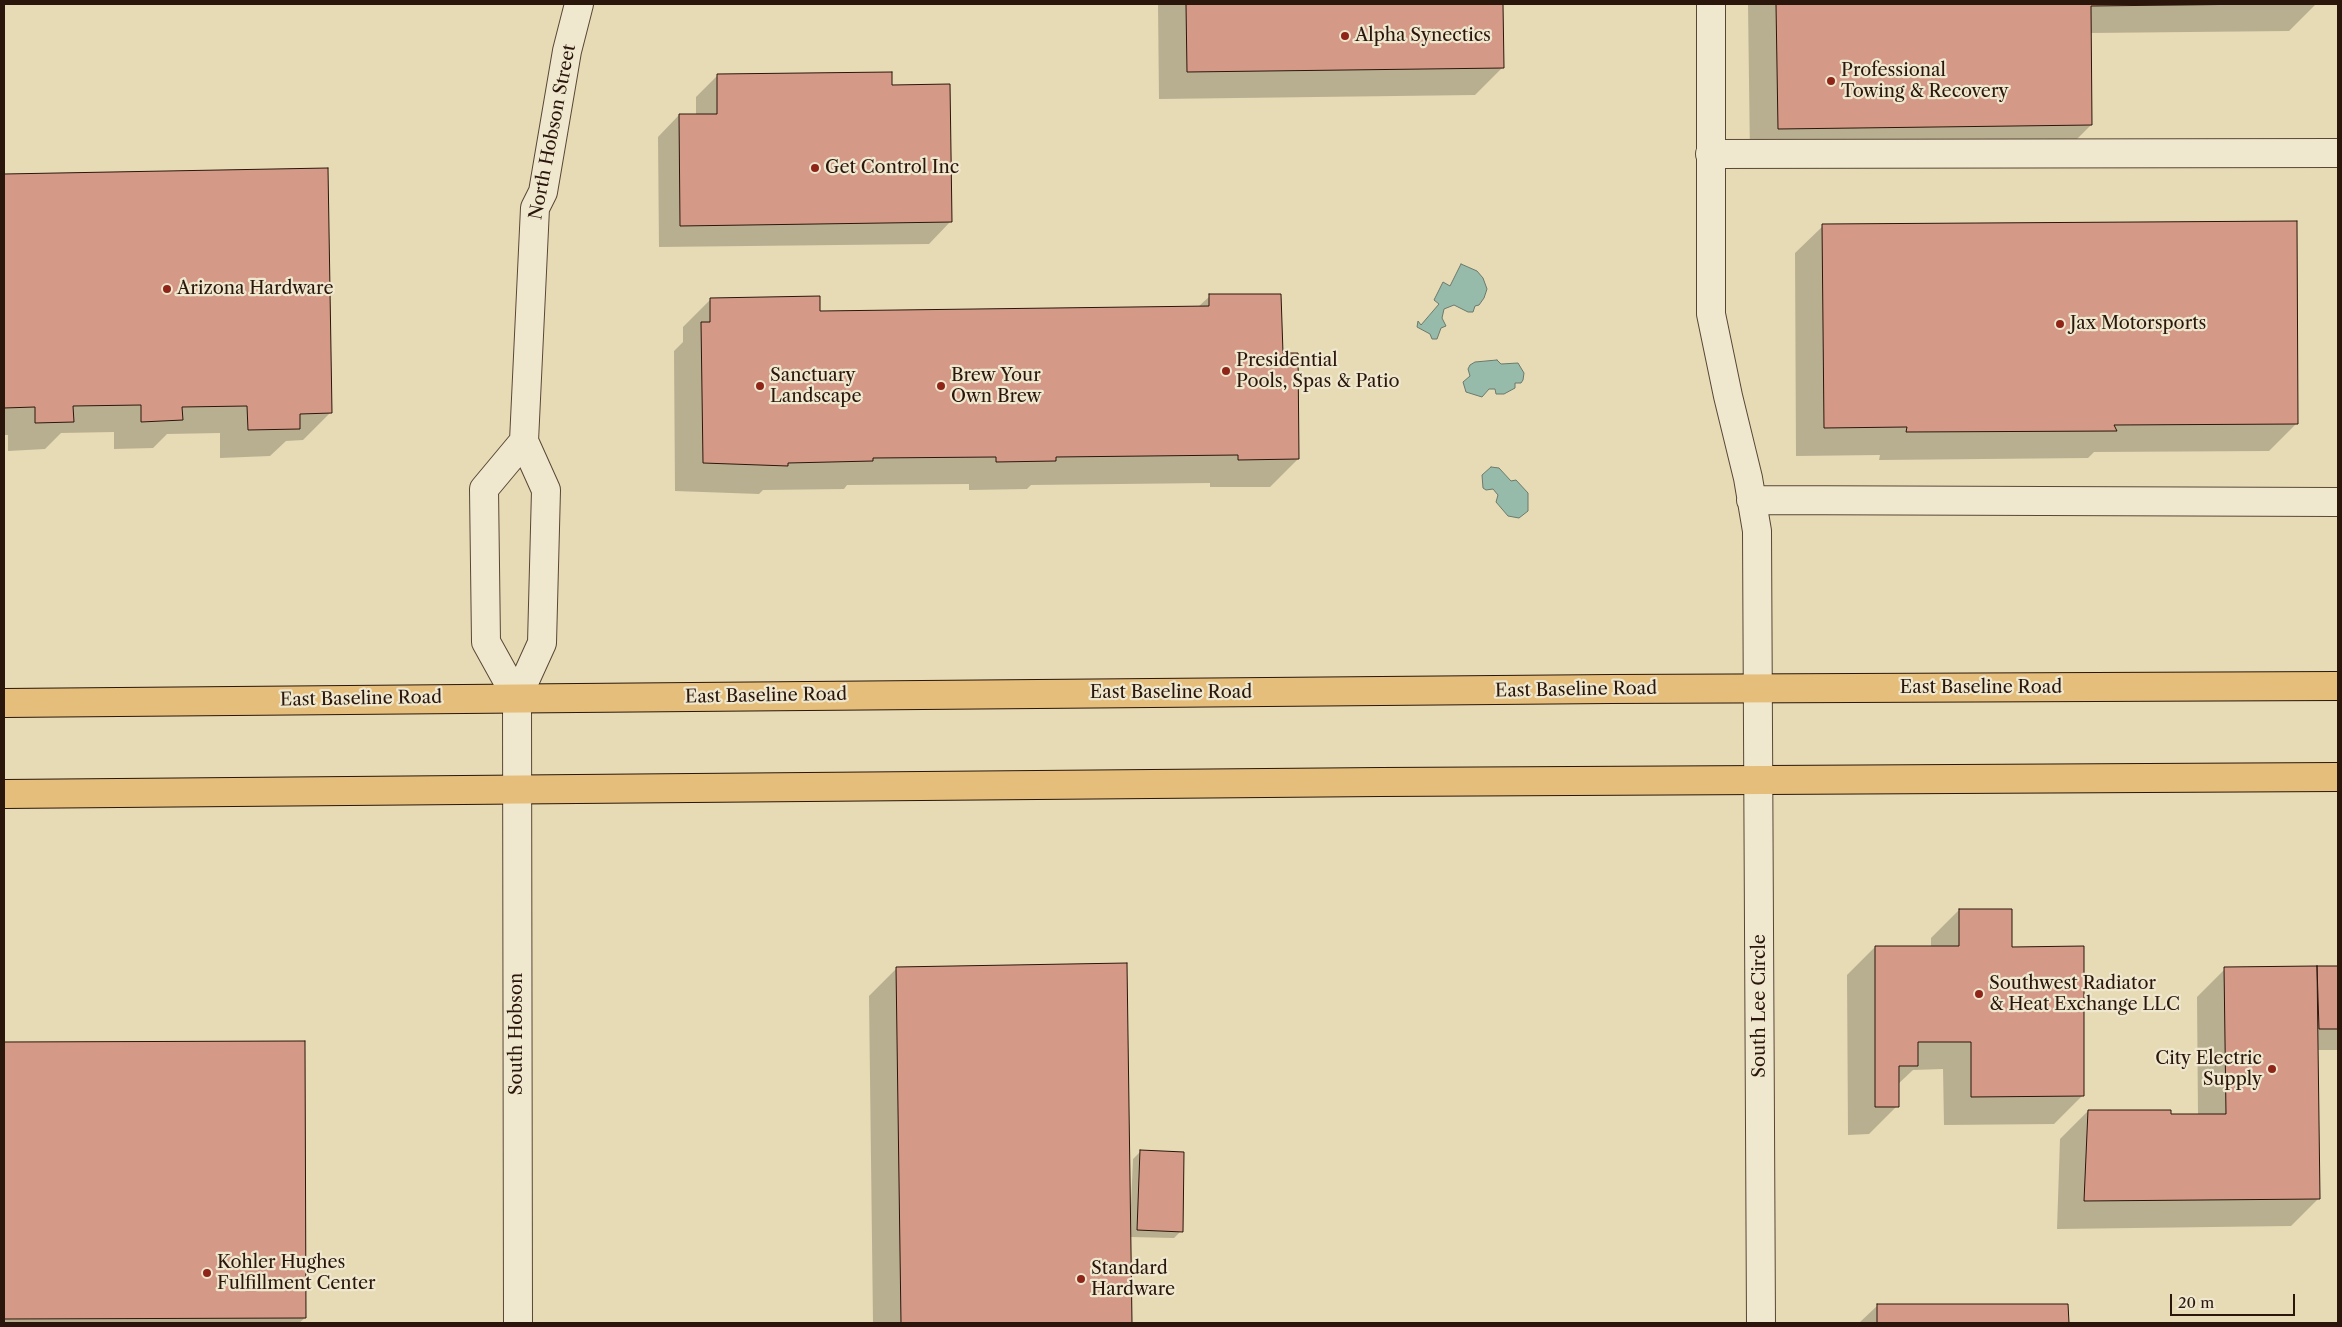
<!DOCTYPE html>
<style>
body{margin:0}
#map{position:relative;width:2342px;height:1327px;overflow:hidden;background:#e7dbb5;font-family:"Libre Caslon Text",serif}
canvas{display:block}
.frame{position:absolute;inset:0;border:5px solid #2a160b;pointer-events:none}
.scale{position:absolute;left:2170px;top:1294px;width:125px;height:22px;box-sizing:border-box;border:2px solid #2a160b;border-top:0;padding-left:6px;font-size:15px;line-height:18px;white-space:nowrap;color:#2a160b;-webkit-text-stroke:4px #efe8cf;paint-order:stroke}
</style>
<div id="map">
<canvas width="2342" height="1327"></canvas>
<div class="frame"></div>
<div class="scale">20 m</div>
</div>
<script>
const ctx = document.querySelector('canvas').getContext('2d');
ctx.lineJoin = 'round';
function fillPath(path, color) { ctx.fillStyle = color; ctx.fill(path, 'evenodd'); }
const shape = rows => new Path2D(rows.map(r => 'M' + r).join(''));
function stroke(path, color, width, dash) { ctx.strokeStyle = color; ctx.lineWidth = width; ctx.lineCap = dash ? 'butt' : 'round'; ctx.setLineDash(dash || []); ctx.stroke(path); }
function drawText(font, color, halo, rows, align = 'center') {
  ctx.font = font + ' "Libre Caslon Text",serif'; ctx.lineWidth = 4.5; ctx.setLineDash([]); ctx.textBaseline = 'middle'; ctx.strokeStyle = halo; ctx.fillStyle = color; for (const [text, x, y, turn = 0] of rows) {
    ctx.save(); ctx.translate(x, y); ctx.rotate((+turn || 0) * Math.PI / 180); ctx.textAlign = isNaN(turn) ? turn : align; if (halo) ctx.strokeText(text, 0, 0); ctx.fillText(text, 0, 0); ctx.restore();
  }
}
const water = shape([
 [1461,264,1477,271,1483,278,1487,289,1484,298,1479,305,1475,306,1473,312,1468,312,1454,305,1444,309,1442,318,1446,326,1441,328,1437,339,1432,339,1430,334,1417,327,1418,321,1421,325,1439,304,1434,300,1443,282,1450,286,1461,264],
 [1497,360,1501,364,1518,363,1524,373,1523,380,1521,383,1515,383,1515,388,1504,394,1496,394,1495,389,1489,389,1482,397,1466,392,1463,382,1470,376,1468,369,1470,365,1475,362,1497,360],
 [1491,467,1499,468,1511,481,1516,480,1528,493,1528,511,1519,518,1508,516,1496,502,1498,495,1493,489,1486,490,1483,488,1482,475,1491,467]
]);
fillPath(water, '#97bbab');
stroke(water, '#6b796b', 1);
fillPath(shape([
 [1158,4,1502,4,1503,67,1475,95,1159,99],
 [1748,4,2316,4,2289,31,2090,33,2091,125,2063,153,1750,157],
 [718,75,891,86,950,222,929,244,659,247,658,137,679,115,696,115,696,97],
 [326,169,331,412,303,440,286,441,270,456,220,458,220,433,167,434,153,448,114,449,114,432,61,433,45,449,8,451,8,435,4,435,4,175],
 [1823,226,2297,423,2269,451,2094,452,2088,458,1879,460,1880,455,1796,456,1795,253],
 [1210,296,1281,354,1298,459,1270,487,1210,487,1210,483,1031,485,1027,489,969,490,969,484,847,485,844,489,763,490,759,494,675,491,674,351,683,342,683,327,711,299,818,312,1198,307],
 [1959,910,2011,948,2082,1096,2054,1124,1944,1125,1943,1069,1913,1070,1897,1085,1897,1106,1869,1134,1848,1135,1847,975,1875,947,1931,947,1931,938],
 [2338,967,2338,1050,2317,1050,2319,1198,2291,1226,2057,1229,2060,1139,2088,1111,2198,1115,2197,997,2225,969],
 [897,968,1129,1205,1131,1205,1133,1159,1140,1152,1181,1231,1174,1238,1130,1237,1131,1323,873,1323,869,996],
 [304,1042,305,1318,299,1323,4,1323,4,1043],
 [2067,1305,2067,1323,1859,1323,1877,1306]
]), '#0003');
const building = shape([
 [1186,4,1503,4,1504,68,1187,72,1186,4],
 [1776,4,2264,4,2091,6,2092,125,1778,129,1776,4],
 [892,72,892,85,950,84,952,222,680,226,679,114,717,114,717,74,892,72],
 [328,168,332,413,300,414,300,429,248,430,247,406,182,407,183,420,141,422,141,405,73,406,74,422,35,423,35,407,4,408,4,174,328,168],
 [2297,221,2298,424,2114,425,2117,431,1906,432,1907,427,1824,428,1822,224,2297,221],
 [1209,294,1281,294,1283,353,1298,353,1299,459,1238,460,1238,455,1056,457,1056,461,996,462,996,457,873,458,873,461,788,463,788,466,703,463,701,322,710,322,710,298,820,296,820,311,1209,306,1209,294],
 [1959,909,2012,909,2012,947,2084,946,2084,1096,1971,1097,1971,1042,1918,1042,1918,1066,1899,1066,1899,1107,1875,1107,1875,946,1959,946,1959,909],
 [1127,963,1132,1323,901,1323,896,967,1127,963],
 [2317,966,2338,966,2338,1029,2319,1029,2317,966],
 [2317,966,2320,1199,2084,1201,2088,1110,2171,1110,2171,1114,2226,1114,2224,967,2317,966],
 [305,1041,306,1318,4,1319,4,1042,305,1041],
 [1140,1150,1184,1152,1183,1232,1137,1230,1140,1150],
 [1877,1304,2068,1304,2069,1323,1877,1323,1877,1304]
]);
fillPath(building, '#d59a87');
stroke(building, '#2a160b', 1);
const minor = shape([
 [1711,4,1711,314,1728,396,1748,478,1757,531,1761,1323],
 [1710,154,2338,153],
 [1751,500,2338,502],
 [517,698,486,642,484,489,524,441],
 [518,1323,517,698,542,643,546,490,524,441,535,208,543,192,567,51,579,4]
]);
const major = shape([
 [4,703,1611,689,2338,686],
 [4,794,1381,782,2338,777]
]);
stroke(minor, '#594736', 30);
stroke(major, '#2a160b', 30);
stroke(minor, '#efe8cf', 28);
stroke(major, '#e4be7a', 28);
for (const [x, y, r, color] of [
 [1345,36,5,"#8f2418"],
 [1831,81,5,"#8f2418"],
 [815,168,5,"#8f2418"],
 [167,289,5,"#8f2418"],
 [2060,324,5,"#8f2418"],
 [1226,371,5,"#8f2418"],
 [760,386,5,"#8f2418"],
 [941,386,5,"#8f2418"],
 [1979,994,5,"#8f2418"],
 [2272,1069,5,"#8f2418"],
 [207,1273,5,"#8f2418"],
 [1081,1279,5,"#8f2418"]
]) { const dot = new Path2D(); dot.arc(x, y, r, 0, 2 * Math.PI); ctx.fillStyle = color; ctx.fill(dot); stroke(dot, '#efe8cf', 2); }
drawText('18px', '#2a160b', '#efe8cf', [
 ["Alpha Synectics",1355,36],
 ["Professional",1841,71],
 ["Towing & Recovery",1841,92],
 ["Get Control Inc",825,168],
 ["Arizona Hardware",177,289],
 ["Jax Motorsports",2070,324],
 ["Presidential",1236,361],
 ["Pools, Spas & Patio",1236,382],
 ["Sanctuary",770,376],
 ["Landscape",770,397],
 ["Brew Your",951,376],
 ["Own Brew",951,397],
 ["Southwest Radiator",1989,984],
 ["& Heat Exchange LLC",1989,1005],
 ["City Electric",2262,1059,"right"],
 ["Supply",2262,1080,"right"],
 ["Kohler Hughes",217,1263],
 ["Fulfillment Center",217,1284],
 ["Standard",1091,1269],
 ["Hardware",1091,1290]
], 'left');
drawText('18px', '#2a160b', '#efe8cf', [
 ["North Hobson Street",553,132,-79],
 ["East Baseline Road",1981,688],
 ["East Baseline Road",1576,690,-1],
 ["East Baseline Road",1171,693],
 ["East Baseline Road",766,696,-1],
 ["East Baseline Road",361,699,-1],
 ["South Lee Circle",1760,1006,-90],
 ["South Hobson",517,1034,-90]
]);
</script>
